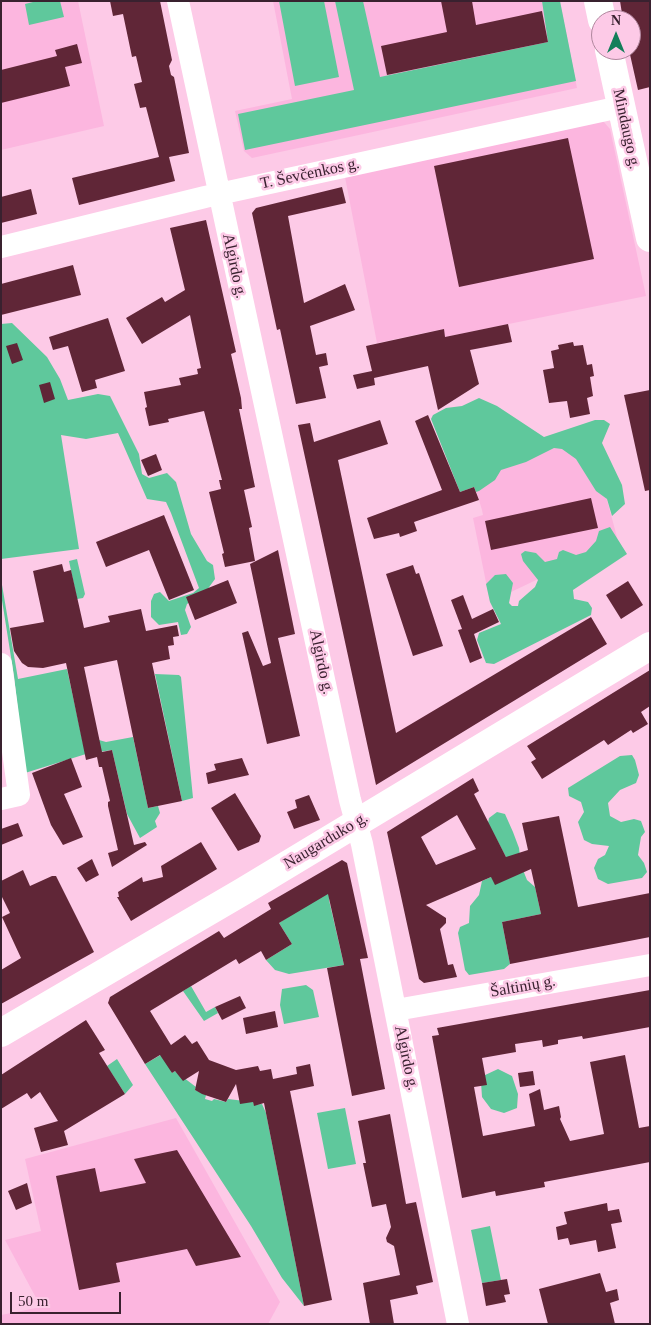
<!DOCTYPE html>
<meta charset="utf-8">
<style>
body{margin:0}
#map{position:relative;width:651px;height:1325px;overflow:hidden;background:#fdcae7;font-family:"Times New Roman",serif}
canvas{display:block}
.frame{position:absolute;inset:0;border:2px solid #39212f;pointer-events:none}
.north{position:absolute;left:591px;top:10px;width:50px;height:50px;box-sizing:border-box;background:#fdcae7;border:1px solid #af869d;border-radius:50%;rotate:0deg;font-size:14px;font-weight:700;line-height:20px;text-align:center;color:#39212f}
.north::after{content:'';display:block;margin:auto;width:18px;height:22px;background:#147f5a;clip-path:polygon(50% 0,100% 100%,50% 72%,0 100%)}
.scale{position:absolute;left:10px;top:1292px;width:111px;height:22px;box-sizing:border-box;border:2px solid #39212f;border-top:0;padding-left:6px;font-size:15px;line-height:18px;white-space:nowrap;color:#39212f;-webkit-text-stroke:4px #fdcae7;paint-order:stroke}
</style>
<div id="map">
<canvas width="651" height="1325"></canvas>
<div class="frame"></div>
<div class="north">N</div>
<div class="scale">50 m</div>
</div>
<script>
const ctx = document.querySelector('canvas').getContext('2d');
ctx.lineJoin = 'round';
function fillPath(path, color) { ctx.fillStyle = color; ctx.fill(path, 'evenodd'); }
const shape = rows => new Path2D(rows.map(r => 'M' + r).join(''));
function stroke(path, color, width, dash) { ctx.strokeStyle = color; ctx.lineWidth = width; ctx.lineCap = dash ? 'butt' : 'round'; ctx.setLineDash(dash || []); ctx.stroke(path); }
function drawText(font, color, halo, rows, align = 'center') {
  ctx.font = font + ' "Times New Roman",serif'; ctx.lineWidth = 5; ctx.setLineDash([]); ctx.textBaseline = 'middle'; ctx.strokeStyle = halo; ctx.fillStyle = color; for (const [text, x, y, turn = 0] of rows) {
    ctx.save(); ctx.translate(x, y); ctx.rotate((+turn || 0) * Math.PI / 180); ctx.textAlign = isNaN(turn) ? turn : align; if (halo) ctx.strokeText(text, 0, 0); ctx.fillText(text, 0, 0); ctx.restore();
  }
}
fillPath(shape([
 [1,1,78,1,104,126,1,150],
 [273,1,560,1,577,88,252,158,244,151,235,111,292,99],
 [603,121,610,129,646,296,445,337,443,329,377,343,345,177],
 [590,436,618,541,490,602,473,518,483,515,482,510,475,487,449,465],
 [176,1118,280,1302,268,1324,1,1324,1,1315,41,1307,5,1240,41,1231,25,1159]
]), '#fcb6df');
fillPath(shape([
 [37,1,60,1,64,17,29,25,25,4],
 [279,1,324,1,339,77,295,86],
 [335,1,363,1,380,77,548,42,542,1,560,1,576,81,245,150,238,114,354,90],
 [12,323,47,357,60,379,68,400,98,394,110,396,139,454,142,474,149,478,167,473,176,482,191,534,207,561,213,565,215,579,207,590,187,604,185,610,191,627,187,634,181,635,178,622,159,625,151,617,151,601,154,594,160,592,169,601,193,593,199,588,171,513,166,502,147,499,118,433,86,439,61,435,79,549,1,559,1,324],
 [479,398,497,406,544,437,595,420,604,420,610,424,602,443,622,485,625,504,612,516,607,499,596,491,576,459,562,449,554,448,526,462,501,470,495,480,479,491,476,492,474,487,460,492,431,419,433,415,446,408,462,406],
 [610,527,627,554,573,590,574,599,588,602,592,608,591,615,494,664,486,663,477,640,479,633,501,624,490,602,486,584,495,575,506,574,513,583,509,603,512,606,518,606,519,601,535,587,538,580,523,561,521,554,525,551,536,553,545,562,557,559,559,552,563,550,576,555,586,552,596,541,599,531],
 [77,559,85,594,83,598,77,599,69,561],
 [1,579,18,679,67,669,83,743,99,740,106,742,133,737,148,808,158,806,160,813,155,821,157,827,140,838,127,814,112,750,86,754,25,773,14,676,1,594],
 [155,674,179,675,181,677,193,798,182,801],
 [632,755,635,760,639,775,636,783,620,790,608,803,610,816,621,822,634,819,641,821,645,832,641,837,638,855,644,863,647,872,642,878,608,884,598,879,594,868,598,859,605,855,609,846,592,844,584,840,578,822,584,812,581,802,569,796,568,788,620,756],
 [497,812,505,814,513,832,519,848,521,865,527,880,535,887,541,914,502,922,510,964,504,969,469,975,465,970,458,933,460,927,469,923,470,906,479,895,482,881,491,877,506,857,488,823,489,818],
 [333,887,329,900,344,965,289,974,275,970,266,960,292,944,279,923],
 [306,985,313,990,319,1017,284,1024,280,1005,282,989],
 [191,986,206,1012,215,1007,218,1013,204,1021,183,991],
 [164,1053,172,1073,175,1071,196,1087,195,1090,206,1095,205,1099,212,1101,214,1099,226,1102,228,1099,253,1102,254,1105,262,1104,266,1113,304,1306,282,1278,251,1226,145,1064],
 [117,1059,133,1085,125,1094,107,1066],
 [498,1069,512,1076,518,1094,517,1108,504,1113,491,1109,482,1097,481,1082,483,1076],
 [345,1108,356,1164,328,1169,317,1113],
 [490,1226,501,1280,482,1283,471,1230]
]), '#5fc89c');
fillPath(shape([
 [110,1,160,1,172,60,169,66,171,75,174,77,189,153,169,157,175,181,79,205,72,178,159,157,146,107,140,108,134,84,142,82,136,56,132,57,123,14,113,16],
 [441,1,472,1,476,25,542,11,548,42,387,75,381,46,447,32],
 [620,1,650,1,650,87,638,90,629,50,631,50,631,20,623,20],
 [77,44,82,63,65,67,70,86,1,103,1,70,57,56,55,50],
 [568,138,594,259,459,287,434,166],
 [342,187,346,203,288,216,304,303,345,284,355,310,310,326,316,355,326,353,328,365,319,367,326,398,296,404,280,329,277,330,252,213,256,208],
 [31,189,37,214,1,223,1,197],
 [206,220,236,352,231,354,241,398,242,409,239,409,255,487,244,490,252,527,249,528,255,561,225,567,222,554,224,553,209,492,221,489,219,480,222,480,204,411,168,419,169,422,149,426,145,408,147,407,144,392,181,385,179,378,198,374,197,369,201,368,190,315,142,344,126,318,162,297,165,302,185,290,170,228],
 [73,265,81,295,1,315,1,284],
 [108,318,125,371,95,380,97,388,82,392,68,346,53,350,49,337],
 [508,324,512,342,470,350,479,384,438,410,428,366,374,378,375,385,357,389,353,375,372,371,366,346,444,329,445,337],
 [573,342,574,346,583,345,587,365,592,364,594,376,590,377,593,396,587,398,590,414,570,418,567,401,549,403,543,370,554,368,551,351,559,349,558,345],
 [17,343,23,360,12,364,6,346],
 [50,382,55,399,44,403,39,385],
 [650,390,650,490,645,491,624,395],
 [428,415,460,492,474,487,479,500,414,522,417,531,400,537,399,533,374,539,367,518,442,490,415,421],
 [380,420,388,444,338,460,396,733,591,617,607,644,376,785,298,425,310,423,314,442],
 [156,454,162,470,148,476,141,460],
 [591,498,598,528,491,550,485,521],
 [164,515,194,590,169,600,149,550,106,567,96,542],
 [278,550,295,634,278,638,300,736,267,744,242,633,248,631,263,666,271,663,250,564],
 [62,564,64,572,71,570,84,628,110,622,108,616,141,609,146,631,177,625,179,636,173,637,174,645,168,646,170,659,152,663,182,801,148,808,117,660,84,667,102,752,112,750,134,845,145,842,147,845,112,867,108,853,118,850,108,806,108,802,110,801,102,767,99,767,97,757,86,760,66,663,43,668,28,667,22,663,14,651,10,628,44,622,33,571],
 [413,565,416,574,419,573,443,646,413,656,386,574],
 [228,580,237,603,195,620,186,597],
 [628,581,643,605,621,619,606,595],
 [463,595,472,619,493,609,499,622,474,634,482,658,470,663,458,630,462,629,451,600],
 [650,670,650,706,641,712,648,724,633,733,631,730,608,745,604,740,542,779,531,762,536,759,527,746],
 [71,758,82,787,64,794,83,837,63,845,51,825,32,773],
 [242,758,249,775,208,784,206,773,216,770,214,764],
 [473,778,479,791,474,794,506,857,528,850,522,823,559,816,578,907,650,893,650,937,510,964,502,922,541,914,531,869,495,885,491,877,426,905,446,918,446,923,440,929,448,965,453,964,457,977,424,983,419,979,387,832],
 [457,815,476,849,436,865,421,837],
 [235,793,261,836,259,842,238,851,211,808],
 [309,795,320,820,294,829,287,812,297,808,295,800],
 [18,823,23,836,1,845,1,829],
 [201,842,217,869,131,921,117,897,119,897,118,892,142,877,143,882,163,877,161,866],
 [92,859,99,875,86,882,77,868],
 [342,860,347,863,368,958,360,959,385,1089,352,1096,327,968,344,965,328,894,279,923,292,944,266,960,261,951,239,964,236,959,150,1011,171,1045,185,1035,192,1044,197,1041,209,1060,236,1070,258,1066,260,1071,271,1069,273,1079,297,1074,296,1067,310,1064,314,1086,290,1091,332,1300,304,1306,264,1103,254,1106,253,1102,240,1104,236,1084,226,1102,202,1094,195,1090,199,1071,183,1081,175,1071,172,1073,160,1055,145,1064,108,1003,110,997,219,931,224,938,271,909,268,903],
 [23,870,30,886,52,876,56,876,94,952,1,1004,1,970,21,958,2,917,10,913,1,895,1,881],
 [650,990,650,1027,583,1039,582,1036,558,1040,558,1044,543,1047,542,1040,515,1044,516,1052,482,1058,487,1085,474,1087,483,1136,535,1126,529,1094,540,1089,544,1110,559,1106,561,1117,560,1119,570,1141,604,1134,590,1062,625,1055,639,1128,650,1126,650,1162,544,1182,545,1187,496,1196,495,1191,462,1198,432,1036,439,1035,437,1028],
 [240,996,246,1008,222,1020,215,1007],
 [275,1011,278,1027,246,1034,243,1018],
 [86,1020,105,1050,99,1053,125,1094,64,1131,68,1145,41,1152,34,1128,58,1121,40,1092,31,1099,27,1093,1,1109,1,1075],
 [533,1071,535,1085,520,1087,518,1073],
 [390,1114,406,1204,416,1202,433,1282,416,1286,418,1294,390,1300,394,1324,370,1324,363,1283,400,1275,394,1246,387,1242,386,1238,391,1227,386,1204,372,1207,363,1163,366,1163,358,1121],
 [177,1150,241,1257,196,1266,187,1249,116,1263,120,1282,79,1290,56,1176,95,1168,100,1192,146,1183,134,1159],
 [27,1183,32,1203,16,1210,8,1191],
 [607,1203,608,1211,619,1209,622,1222,611,1224,616,1248,598,1252,596,1240,570,1245,568,1238,558,1240,556,1227,567,1224,564,1212],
 [600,1273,606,1292,617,1289,619,1300,610,1303,615,1324,548,1324,539,1289],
 [507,1279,510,1294,504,1295,506,1302,486,1306,482,1283]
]), '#602637');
stroke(shape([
 [178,1,350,800,362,844,458,1324],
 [1,247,205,197,620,107],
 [1,664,19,795,1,799],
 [396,1010,650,965]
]), '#fff', 22);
stroke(shape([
 [598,1,602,20],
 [609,50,650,238],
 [1,1033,242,892,650,646]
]), '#fff', 28);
drawText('16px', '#39212f', '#fdcae7', [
 ["Mindaugo g.",626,129,78],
 ["T. Ševčenkos g.",310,174,-12],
 ["Algirdo g.",234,266,78],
 ["Algirdo g.",321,662,78],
 ["Naugarduko g.",326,841,-31],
 ["Šaltinių g.",523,987,-10],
 ["Algirdo g.",406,1058,78]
]);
</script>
